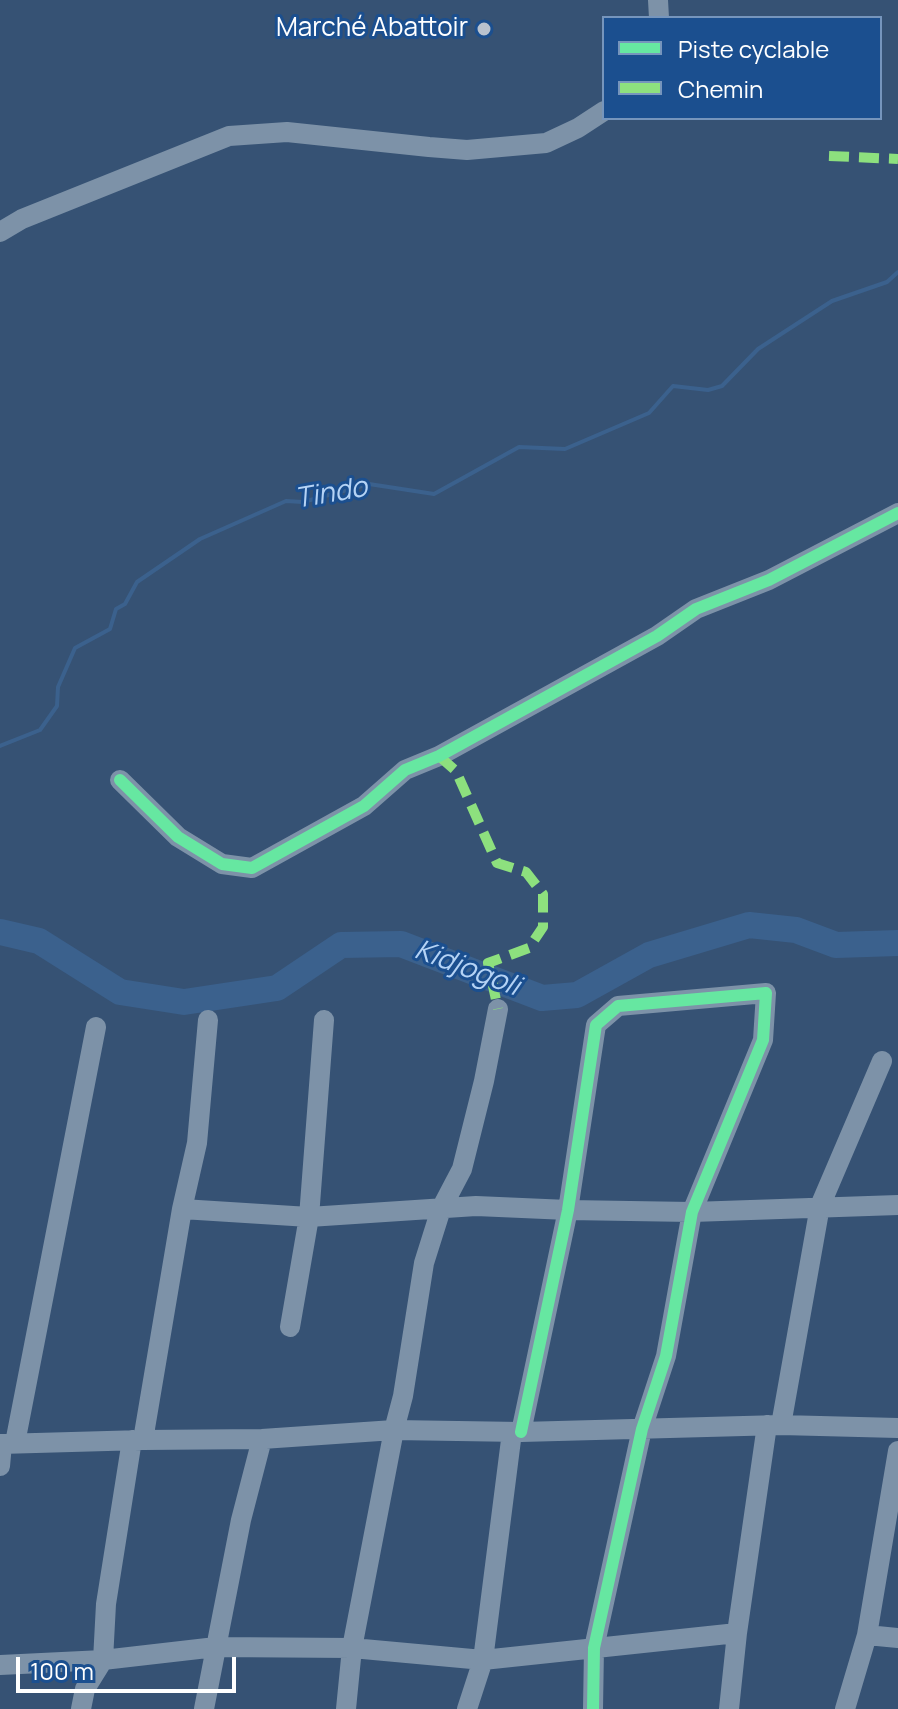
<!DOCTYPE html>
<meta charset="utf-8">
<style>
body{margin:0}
#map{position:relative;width:898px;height:1709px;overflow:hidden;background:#365274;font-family:Manrope,sans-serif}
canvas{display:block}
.legend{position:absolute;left:602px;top:16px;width:280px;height:104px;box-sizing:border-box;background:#1b4f8f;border:2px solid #7695bc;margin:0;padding:10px 14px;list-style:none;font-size:24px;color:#fff}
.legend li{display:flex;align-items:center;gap:16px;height:40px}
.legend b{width:40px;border:2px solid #7695bc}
.scale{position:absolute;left:16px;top:1657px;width:220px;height:36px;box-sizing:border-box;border:4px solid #fff;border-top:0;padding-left:10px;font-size:24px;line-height:28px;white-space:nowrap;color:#fff;-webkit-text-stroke:6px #1b4f8f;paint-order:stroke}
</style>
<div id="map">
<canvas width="898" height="1709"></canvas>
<ul class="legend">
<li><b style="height:10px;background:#66e7a1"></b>Piste cyclable</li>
<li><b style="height:10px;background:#8de07e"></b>Chemin</li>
</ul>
<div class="scale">100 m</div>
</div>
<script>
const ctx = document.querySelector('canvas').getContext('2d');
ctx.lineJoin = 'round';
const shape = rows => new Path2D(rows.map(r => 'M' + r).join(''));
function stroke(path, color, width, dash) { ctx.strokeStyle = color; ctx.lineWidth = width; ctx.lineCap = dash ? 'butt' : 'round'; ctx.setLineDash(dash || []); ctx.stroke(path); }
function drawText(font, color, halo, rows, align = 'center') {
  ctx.font = font + ' Manrope,sans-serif'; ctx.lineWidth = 6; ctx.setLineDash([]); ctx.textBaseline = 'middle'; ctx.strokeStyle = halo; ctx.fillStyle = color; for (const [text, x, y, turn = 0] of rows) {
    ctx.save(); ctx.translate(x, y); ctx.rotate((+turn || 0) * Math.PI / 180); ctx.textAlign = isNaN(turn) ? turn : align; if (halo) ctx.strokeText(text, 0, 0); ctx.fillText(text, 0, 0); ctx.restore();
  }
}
stroke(shape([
 [0,746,40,730,57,706,58,687,75,648,110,629,116,609,125,604,137,582,200,539,286,501,303,502,369,484,434,494,519,447,565,449,649,413,673,386,708,390,722,386,758,349,832,301,887,282,898,272]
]), '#3b618d', 4);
stroke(shape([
 [0,932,39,941,120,992,184,1002,277,988,341,945,401,944,542,998,577,995,649,955,749,925,796,930,836,945,898,943]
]), '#3b618d', 26);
stroke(shape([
 [658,0,659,18],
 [0,232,22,219,229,136,287,132,429,147,467,150,546,143,578,128,604,111],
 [120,780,178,837,222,864,252,868,364,806,405,770,439,756,657,636,696,609,769,580,898,513],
 [182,1209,309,1217,476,1206,568,1210,692,1212,898,1205],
 [290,1327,309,1217,324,1020],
 [781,1425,820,1206,882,1061],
 [521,1432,568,1210,596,1025,618,1006,766,993,763,1040,692,1212,666,1356,642,1429,594,1648,593,1709],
 [143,1440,182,1209,197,1143,208,1020],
 [15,1443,96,1027],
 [0,1444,143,1440,262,1439,394,1430,521,1432,781,1425,898,1428],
 [0,1466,2,1444],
 [867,1635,898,1638],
 [0,1665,103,1660,216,1647,352,1648,483,1660,737,1633],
 [81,1709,85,1689,103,1660,106,1604,132,1440],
 [204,1709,241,1520,262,1439],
 [346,1709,352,1648,394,1430,403,1396,424,1263,441,1209,462,1169,484,1081,498,1009],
 [467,1709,483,1660,512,1432],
 [729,1709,737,1633,767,1425],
 [845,1709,867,1635,898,1451]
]), '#7d92a8', 20);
stroke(shape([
 [829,156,898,159],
 [439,756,456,771,497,863,526,872,543,894,543,927,529,948,488,963,498,1009]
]), '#8de07e', 10, [20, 10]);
stroke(shape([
 [120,780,178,837,222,864,252,868,364,806,405,770,439,756,657,636,696,609,769,580,898,513],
 [521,1432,568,1210,596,1025,618,1006,766,993,763,1040,692,1212,666,1356,642,1429,594,1648,593,1709]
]), '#66e7a1', 12);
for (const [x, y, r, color] of [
 [484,29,8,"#b9c2ce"]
]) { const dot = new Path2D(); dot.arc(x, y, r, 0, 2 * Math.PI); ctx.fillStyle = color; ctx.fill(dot); stroke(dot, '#1b4f8f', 3); }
drawText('26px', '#fff', '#1b4f8f', [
 ["Marché Abattoir",468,29]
], 'right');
drawText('italic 28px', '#b5d3f5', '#1b4f8f', [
 ["Tindo",331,494,-10],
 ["Kidjogoli",467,969,21]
]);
</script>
